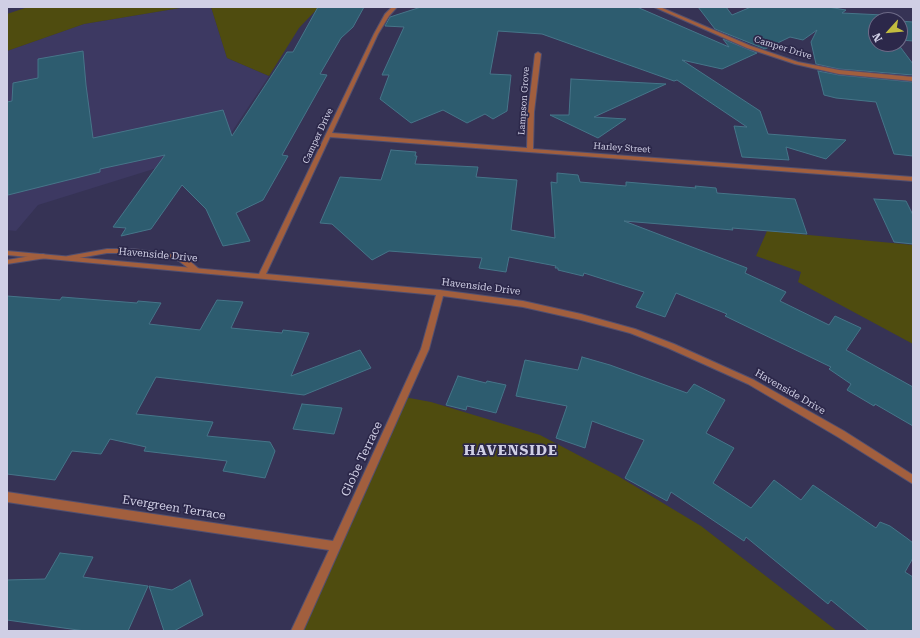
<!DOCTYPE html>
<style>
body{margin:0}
#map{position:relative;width:920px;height:638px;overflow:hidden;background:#363355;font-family:"Roboto Serif",serif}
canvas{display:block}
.frame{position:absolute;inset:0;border:8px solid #d0cfe5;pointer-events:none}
.north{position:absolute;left:868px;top:12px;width:40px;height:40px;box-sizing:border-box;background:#2c284a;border:1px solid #6e6b88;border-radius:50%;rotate:243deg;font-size:11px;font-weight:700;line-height:16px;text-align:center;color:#d0cfe5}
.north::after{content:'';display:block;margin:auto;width:14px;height:18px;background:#c3bd3f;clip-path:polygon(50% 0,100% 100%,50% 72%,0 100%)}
</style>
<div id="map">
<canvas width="920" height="638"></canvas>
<div class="frame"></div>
<div class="north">N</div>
</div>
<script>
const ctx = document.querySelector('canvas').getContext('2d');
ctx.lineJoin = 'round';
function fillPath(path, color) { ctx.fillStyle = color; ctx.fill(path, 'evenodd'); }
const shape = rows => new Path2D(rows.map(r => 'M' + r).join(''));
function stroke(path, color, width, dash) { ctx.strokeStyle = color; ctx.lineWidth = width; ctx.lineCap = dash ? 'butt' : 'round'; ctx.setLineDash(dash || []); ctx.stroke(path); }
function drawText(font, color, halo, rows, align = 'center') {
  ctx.font = font + ' "Roboto Serif",serif'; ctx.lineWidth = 3.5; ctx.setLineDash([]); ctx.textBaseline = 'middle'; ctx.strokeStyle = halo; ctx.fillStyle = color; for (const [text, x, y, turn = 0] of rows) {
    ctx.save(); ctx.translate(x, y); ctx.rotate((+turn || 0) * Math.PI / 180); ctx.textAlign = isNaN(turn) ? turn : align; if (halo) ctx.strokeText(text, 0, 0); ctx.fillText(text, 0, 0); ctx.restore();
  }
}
fillPath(shape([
 [186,7,211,7,227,58,269,76,221,148,38,205,16,231,7,230,7,51,84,24]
]), '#3d3962');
fillPath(shape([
 [28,7,186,7,84,24,7,51,7,14],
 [211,7,319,7,299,28,269,76,227,58],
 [767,231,913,245,913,344,798,282,801,272,756,256],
 [404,397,431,402,540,435,618,476,701,526,837,631,295,631]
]), '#4f4c0f');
const building = shape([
 [318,7,364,7,353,27,341,38,320,74,327,75,282,155,288,156,263,200,236,213,250,241,223,246,206,209,182,185,151,229,121,236,126,228,113,227,165,155,100,169,100,172,8,195,7,102,12,101,13,83,38,78,38,59,83,51,86,85,93,138,223,110,232,136,287,52,293,52,318,7],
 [421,7,637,7,729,47,723,39,757,53,722,69,682,60,760,111,768,134,846,140,826,159,786,147,789,160,742,157,734,126,747,127,677,80,674,81,542,34,498,31,490,74,511,75,507,111,493,119,485,114,467,123,443,110,411,123,380,99,389,75,382,75,404,27,385,26,390,17,421,7],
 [698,7,726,7,732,15,751,7,828,7,846,10,842,13,883,15,887,20,876,20,876,44,898,44,913,64,913,75,839,69,816,64,811,42,817,30,803,40,790,37,765,49,715,29,698,7],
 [900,21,913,22,913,41,900,40,900,21],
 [818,71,839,75,913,82,913,156,894,154,876,102,836,98,824,95,818,71],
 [571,79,666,84,594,117,626,119,598,138,550,115,569,115,571,79],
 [391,150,416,152,415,156,417,156,415,164,478,167,476,177,517,180,511,230,555,238,551,182,557,183,557,173,578,175,580,182,626,186,626,182,696,188,695,186,716,188,717,193,795,199,807,234,732,228,733,230,624,221,747,268,745,273,786,292,780,301,829,325,835,316,861,328,846,350,913,387,913,426,875,404,874,406,847,390,851,384,829,369,831,367,725,316,727,314,676,293,665,317,636,307,644,292,584,273,583,276,558,270,558,268,555,268,556,266,509,257,506,272,479,268,482,258,389,251,372,260,332,224,320,223,340,177,381,180,391,150],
 [874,199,906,201,913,215,913,244,894,242,874,199],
 [7,296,60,300,62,297,137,303,138,301,161,303,149,324,200,330,217,300,243,302,231,328,282,333,283,330,309,333,291,376,360,350,371,368,304,395,156,377,136,414,213,422,207,436,270,442,275,451,265,478,223,471,227,461,144,451,146,447,110,439,101,454,72,451,55,480,7,474,7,296],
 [582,357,610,365,687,393,694,384,725,400,706,433,734,448,713,483,751,508,774,480,801,500,813,485,876,528,880,522,890,526,908,539,913,543,913,558,905,572,913,577,913,631,869,631,831,600,828,604,746,537,744,541,671,492,667,501,625,478,644,440,592,421,585,448,556,438,567,406,516,396,525,360,578,370,582,357],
 [458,376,486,383,487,381,506,385,496,413,467,406,466,410,446,405,458,376],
 [302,404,342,408,334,434,293,429,302,404],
 [60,553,93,557,83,577,148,586,128,631,85,631,7,620,7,580,45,579,60,553],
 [190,580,203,615,174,631,164,631,149,586,172,590,190,580]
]);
fillPath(building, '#2d5c6f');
stroke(building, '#467589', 1);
const lane = shape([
 [107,249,133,249,175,255,185,257,199,269,195,272,192,271,179,261,175,259,133,253,107,253,68,260,64,258,68,256,107,249],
 [43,254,47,256,46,258,7,264,7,260,43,254]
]);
const street = shape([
 [392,7,397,7,389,16,378,34,332,133,527,148,528,112,535,54,538,52,541,54,534,112,533,149,913,177,913,181,330,137,266,274,440,290,523,301,581,314,635,329,674,344,754,380,844,431,913,475,913,484,838,437,748,384,668,348,630,333,581,320,523,307,443,296,429,349,303,631,291,631,329,550,7,502,7,492,333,541,421,349,436,295,7,255,7,251,259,274,374,34,385,14,392,7],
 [654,7,660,7,751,46,798,62,839,70,913,77,913,81,839,74,795,64,747,48,654,7]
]);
stroke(lane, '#524f6f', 2);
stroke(street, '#524f6f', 2);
fillPath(lane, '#a25f3e');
fillPath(street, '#a25f3e');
drawText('9px', '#d0cfe5', '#2c284a', [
 ["Camper Drive",783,48,17],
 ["Lampson Grove",524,101,-86],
 ["Camper Drive",318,136,-65],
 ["Harley Street",622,148,4]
]);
drawText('10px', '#d0cfe5', '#2c284a', [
 ["Havenside Drive",158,255,5],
 ["Havenside Drive",481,287,7],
 ["Havenside Drive",790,392,30]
]);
drawText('12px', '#d0cfe5', '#2c284a', [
 ["Globe Terrace",362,459,-65],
 ["Evergreen Terrace",174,508,9]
]);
ctx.letterSpacing = '1px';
drawText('bold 14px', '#d0cfe5', '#2c284a', [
 ["HAVENSIDE",511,451]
]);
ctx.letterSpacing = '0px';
</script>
